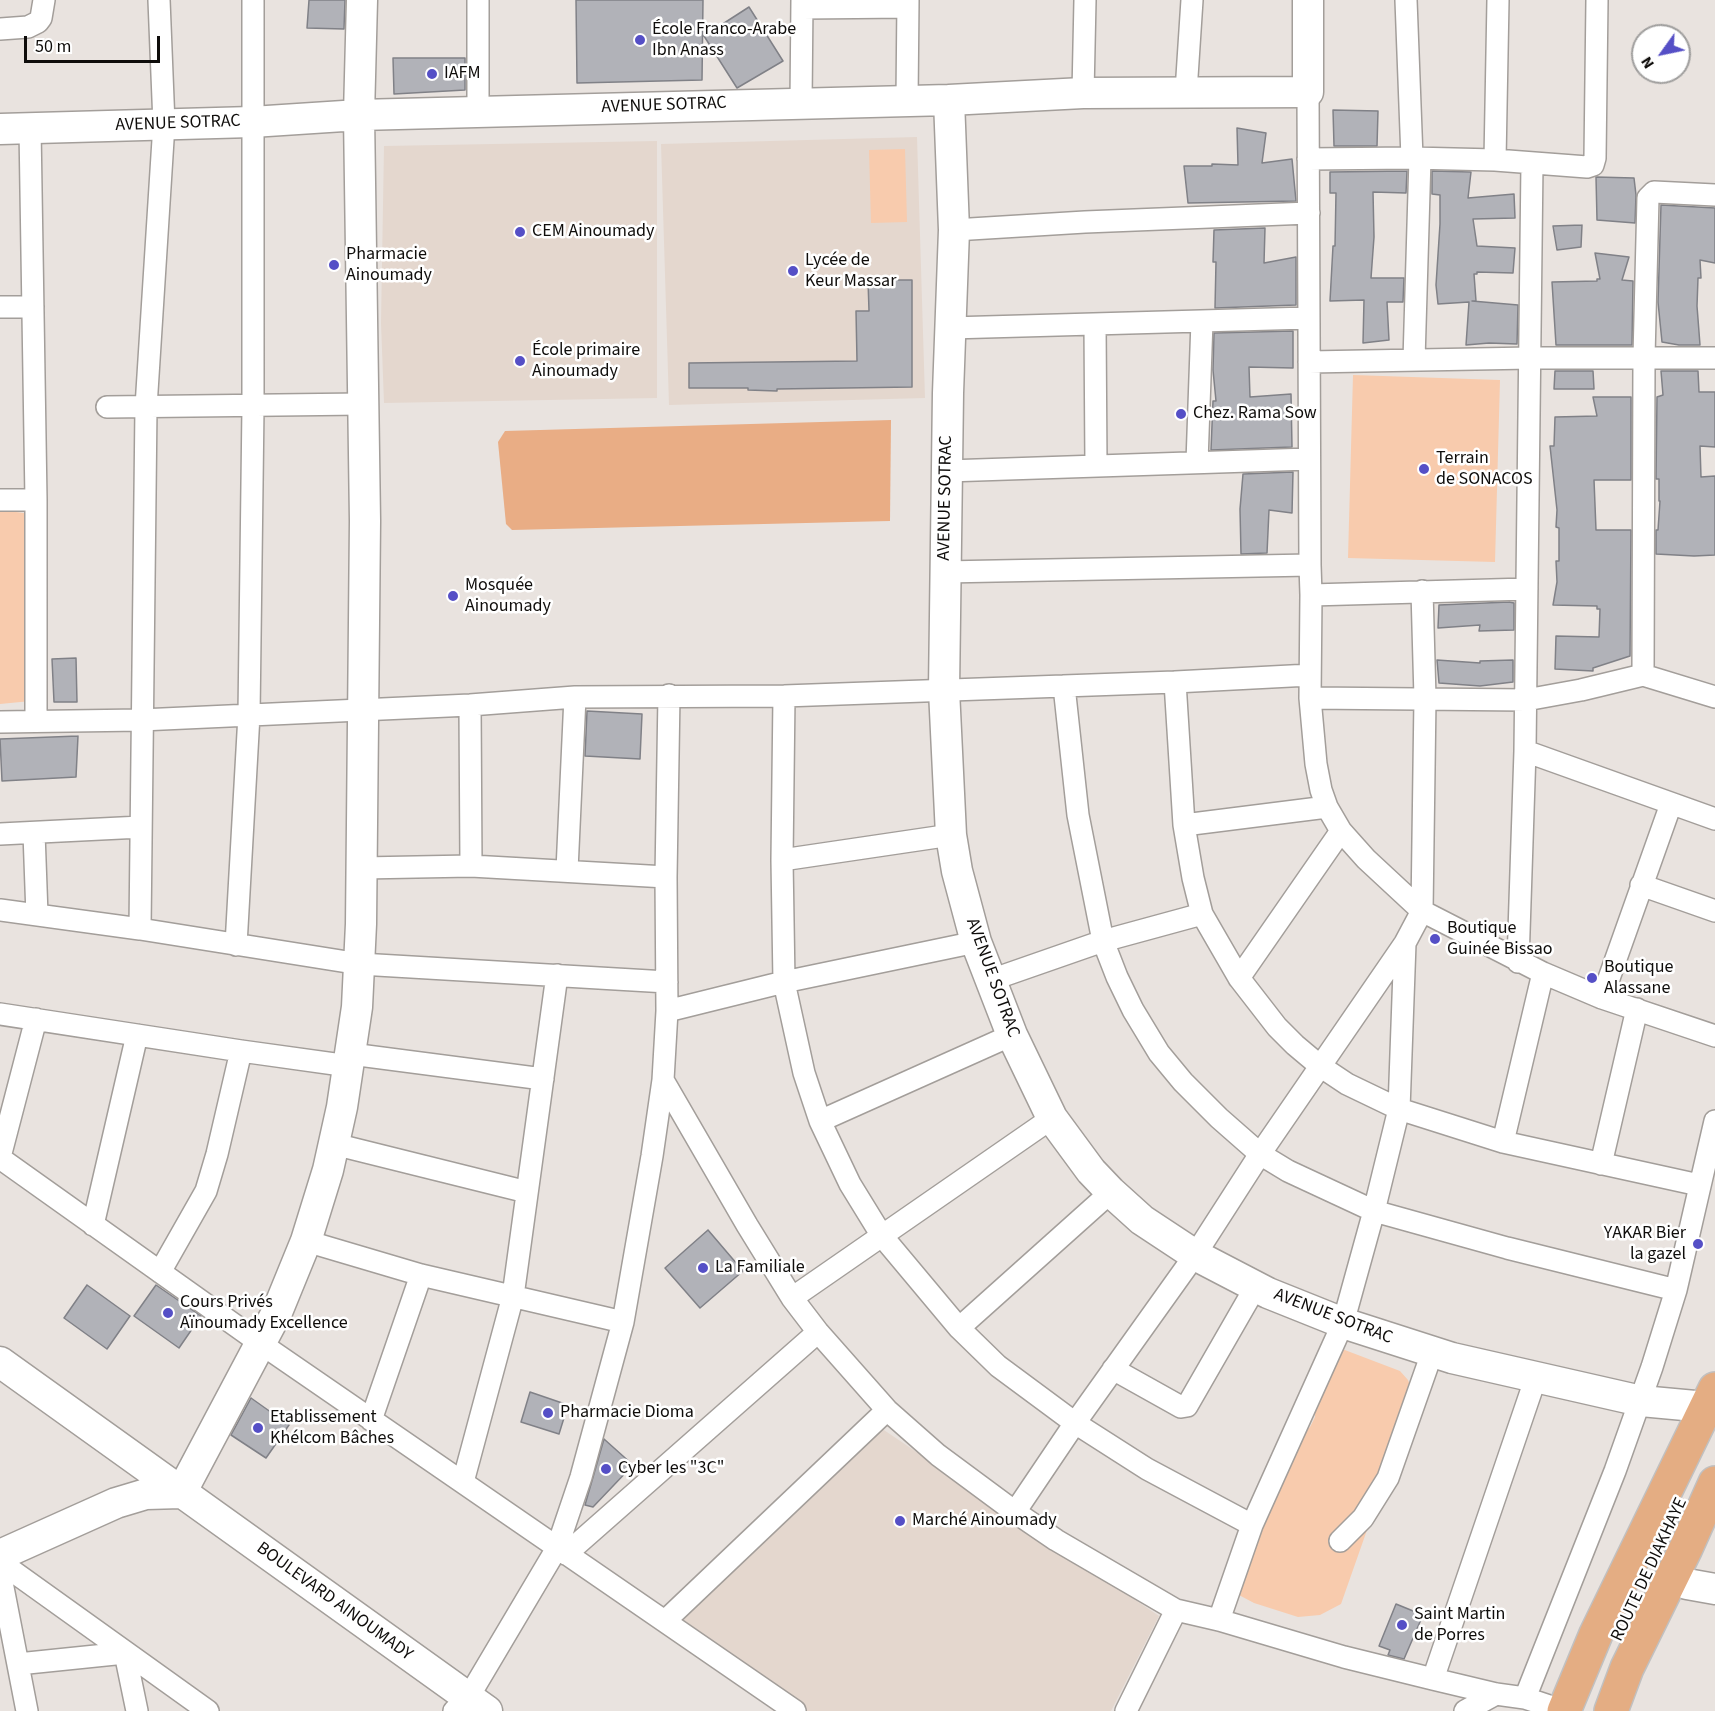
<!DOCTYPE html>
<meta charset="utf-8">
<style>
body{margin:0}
#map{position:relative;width:1715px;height:1711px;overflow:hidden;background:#e9e3df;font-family:"Source Sans 3",sans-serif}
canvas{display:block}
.north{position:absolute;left:1631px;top:24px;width:60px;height:60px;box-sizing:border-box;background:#fff;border:2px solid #9f9e9d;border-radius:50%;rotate:237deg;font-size:16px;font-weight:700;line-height:24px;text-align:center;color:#0f0d0b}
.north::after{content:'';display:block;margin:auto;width:21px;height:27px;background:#554fc6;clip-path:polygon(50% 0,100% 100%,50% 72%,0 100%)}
.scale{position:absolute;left:24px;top:36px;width:136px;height:27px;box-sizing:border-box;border:3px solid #0f0d0b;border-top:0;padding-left:8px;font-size:18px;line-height:21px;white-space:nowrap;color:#0f0d0b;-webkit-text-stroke:4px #fff;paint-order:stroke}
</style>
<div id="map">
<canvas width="1715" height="1711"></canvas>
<div class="north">N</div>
<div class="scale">50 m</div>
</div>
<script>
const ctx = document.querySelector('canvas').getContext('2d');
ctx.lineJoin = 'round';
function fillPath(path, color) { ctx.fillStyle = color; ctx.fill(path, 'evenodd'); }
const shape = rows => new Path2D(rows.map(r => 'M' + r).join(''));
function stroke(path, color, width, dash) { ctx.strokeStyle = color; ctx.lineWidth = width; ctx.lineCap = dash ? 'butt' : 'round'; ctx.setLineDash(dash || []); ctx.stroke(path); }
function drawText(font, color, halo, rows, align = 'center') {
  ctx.font = font + ' "Source Sans 3",sans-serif'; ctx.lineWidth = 5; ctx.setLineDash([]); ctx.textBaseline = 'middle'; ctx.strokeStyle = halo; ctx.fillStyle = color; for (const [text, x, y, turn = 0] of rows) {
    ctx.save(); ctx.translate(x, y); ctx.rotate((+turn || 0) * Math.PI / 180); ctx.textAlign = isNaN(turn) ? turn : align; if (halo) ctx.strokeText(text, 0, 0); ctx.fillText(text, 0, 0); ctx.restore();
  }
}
fillPath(shape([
 [917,137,925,398,669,405,661,144],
 [657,141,657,398,384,403,381,323,384,146],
 [878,1426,1159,1616,1111,1711,806,1711,677,1621]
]), '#e4d7ce');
fillPath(shape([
 [905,149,907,222,871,223,869,150],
 [1353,375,1500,380,1495,562,1348,558],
 [0,510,24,513,25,621,31,701,0,704],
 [1329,1344,1400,1371,1408,1380,1411,1388,1412,1402,1341,1604,1320,1615,1298,1617,1254,1603,1237,1594,1230,1576,1302,1434,1310,1427,1315,1417,1314,1406]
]), '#f8cbad');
fillPath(shape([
 [891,420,890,521,512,530,506,524,498,442,505,431]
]), '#e9ad85');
const building = shape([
 [309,0,345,0,344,29,307,28,309,0],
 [576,0,703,0,702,80,577,83,576,0],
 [749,7,783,61,737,88,704,36,749,7],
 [393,58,465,58,465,90,394,94,393,58],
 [1333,110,1378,111,1377,146,1334,146,1333,110],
 [1237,128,1266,133,1262,163,1292,159,1296,201,1188,203,1184,166,1212,166,1212,164,1238,165,1237,128],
 [1407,171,1406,193,1373,192,1374,237,1371,278,1404,278,1403,302,1387,302,1389,340,1363,343,1364,300,1330,301,1333,246,1335,246,1336,193,1330,193,1330,172,1407,171],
 [1432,171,1471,172,1468,198,1514,194,1515,218,1473,219,1477,246,1515,248,1513,273,1477,272,1477,274,1474,274,1476,301,1472,301,1518,305,1517,344,1489,343,1466,345,1469,302,1438,304,1436,285,1440,224,1440,195,1432,194,1432,171],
 [1596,177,1634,178,1636,195,1635,223,1597,220,1596,177],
 [1661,205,1715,208,1715,263,1700,260,1701,278,1698,278,1697,306,1700,345,1679,345,1662,342,1658,302,1661,205],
 [1582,225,1581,247,1557,250,1553,226,1582,225],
 [1265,228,1264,263,1296,257,1296,305,1215,308,1216,262,1213,262,1214,230,1265,228],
 [1595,253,1629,257,1622,280,1633,281,1632,345,1556,345,1552,282,1597,281,1597,279,1600,279,1595,253],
 [868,280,912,280,912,387,777,389,777,391,748,390,748,388,689,388,689,363,857,361,856,311,869,311,868,280],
 [1293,331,1293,368,1249,367,1250,397,1291,394,1292,447,1211,450,1213,401,1216,401,1213,370,1214,333,1293,331],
 [1555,371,1593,371,1594,389,1554,389,1555,371],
 [1661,371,1698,371,1699,392,1715,392,1715,447,1700,446,1701,477,1715,476,1715,555,1694,556,1656,554,1656,530,1658,530,1660,501,1659,501,1659,479,1656,479,1657,397,1663,395,1661,371],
 [1593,397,1631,397,1631,480,1594,480,1596,530,1631,530,1630,656,1593,668,1593,671,1555,669,1556,636,1599,637,1600,609,1597,609,1597,606,1553,605,1557,582,1556,561,1559,561,1559,528,1556,527,1557,510,1550,446,1554,446,1555,417,1597,416,1593,397],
 [1293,472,1292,513,1269,510,1267,553,1241,554,1240,509,1243,474,1293,472],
 [1509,602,1514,603,1514,630,1479,631,1480,625,1438,628,1439,605,1509,602],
 [76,658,77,702,54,702,52,659,76,658],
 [1437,660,1480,663,1480,661,1513,660,1513,682,1480,686,1439,683,1437,660],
 [587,711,642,714,640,759,585,756,587,711],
 [78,736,76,777,2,781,0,739,78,736],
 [708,1230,743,1271,700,1308,665,1268,708,1230],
 [87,1285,130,1316,107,1349,64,1318,87,1285],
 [156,1285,201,1316,179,1348,134,1316,156,1285],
 [530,1392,568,1405,559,1434,521,1422,530,1392],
 [251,1398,289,1425,266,1458,231,1435,251,1398],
 [604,1439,633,1465,593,1507,585,1505,604,1439],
 [1396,1604,1423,1615,1404,1659,1388,1655,1390,1650,1379,1646,1396,1604]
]);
fillPath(building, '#b1b2b8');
stroke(building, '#808187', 1.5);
const street = shape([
 [1406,0,1412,158],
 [802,8,908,7],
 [0,29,28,27,38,22,41,18,44,0],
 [1186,92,1192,0],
 [1308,92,1310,565,1311,595,1310,698,1316,764,1321,790,1327,807,1341,831,1366,859,1422,911,1543,973,1602,998,1715,1036],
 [1083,93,1085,0],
 [907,100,908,0],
 [801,103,802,0],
 [478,111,478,0],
 [30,128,36,500,36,721],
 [1308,159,1412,158,1495,160,1587,167,1593,165,1595,158,1597,0],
 [1495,160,1498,0],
 [954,230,1085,222,1309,213],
 [0,307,33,307],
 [1095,324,1096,466],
 [950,328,1308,318],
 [1414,360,1420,158],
 [1309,362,1531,358,1715,358],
 [107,407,363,404],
 [1197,462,1202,321],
 [947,471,1309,459],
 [0,500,36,500],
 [944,572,1310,565],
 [1311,595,1527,589],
 [1643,675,1644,357,1648,198,1654,192,1715,195],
 [1175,682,1184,825,1193,878,1202,914,1239,978,1277,1027,1295,1045,1320,1066,1347,1084,1399,1109,1503,1142,1699,1185],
 [1064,686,1078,815,1103,941,1117,977,1133,1010,1159,1053,1183,1082,1219,1118,1260,1154,1288,1171,1374,1211,1507,1248,1676,1290],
 [784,696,782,860,784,982,804,1073,820,1121,850,1184,882,1236,959,1328,998,1366,1075,1423,1147,1469,1252,1525,1219,1620],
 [1310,698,1526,700,1581,690,1643,675,1715,697],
 [470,705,471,866],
 [0,722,141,720,470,705,575,697,784,696,1175,682,1310,675],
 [1525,751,1715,819],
 [1184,825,1327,807],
 [34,833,37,915],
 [0,834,141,827],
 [782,860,951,835],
 [362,868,471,866,666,877],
 [567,870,575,697],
 [1641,885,1715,911],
 [0,910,140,929,360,964,667,982],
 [140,929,146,407,164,124,159,0],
 [236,945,249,715,253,407,253,0],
 [1518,962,1525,751,1532,163],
 [1239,978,1341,831],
 [991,980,1103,941,1202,914],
 [1602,998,1671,804],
 [667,1011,784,982,976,942],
 [0,1014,241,1051,349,1066],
 [351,1054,543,1079],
 [663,1080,747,1225,792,1298,818,1332,887,1410,938,1455,1015,1512,1056,1540,1176,1610,1219,1620,1344,1657,1433,1679,1496,1694,1525,1698,1564,1711],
 [820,1121,1012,1035],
 [1503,1142,1543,973],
 [334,1144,527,1192],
 [0,1157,36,1019],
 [0,1158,260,1343,795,1711],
 [1601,1164,1637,1009],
 [93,1225,137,1035],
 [306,1241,421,1275,623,1322],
 [160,1272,206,1191,217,1154,241,1051],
 [792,1298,1052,1118],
 [959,1328,1111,1192],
 [1113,1369,1181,1407,1187,1406,1256,1286],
 [371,1420,421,1275],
 [463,1482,513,1296,557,975],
 [1015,1512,1075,1423,1195,1255,1260,1154,1405,943,1422,911,1425,698,1422,591],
 [1252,1525,1343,1323,1374,1211,1399,1109,1405,943],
 [1340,1541,1363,1518,1388,1478,1432,1353],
 [566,1554,818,1332],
 [0,1562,208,1711],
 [0,1572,27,1711],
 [665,1621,887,1410],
 [18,1664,125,1653,137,1711],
 [1433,1679,1536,1377],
 [1525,1698,1615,1471,1652,1367,1676,1290,1715,1121],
 [454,1711,468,1698,557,1548,581,1477,623,1322,652,1156,663,1080,667,1011,666,877,669,695],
 [1126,1711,1176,1610],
 [1465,1711,1496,1694]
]);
const secondary = shape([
 [949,100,1083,93,1308,92,1308,0],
 [0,129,252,122,359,115,949,100,954,230,948,393,944,690,951,835,957,871,976,942,1012,1035,1052,1118,1091,1171,1111,1192,1142,1220,1195,1255,1268,1293,1343,1323,1452,1358,1641,1401,1706,1407],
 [0,1362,487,1711],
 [181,1493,277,1312,306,1241,328,1170,342,1107,357,1007,361,924,365,521,359,115,362,0],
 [0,1555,116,1503,146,1494,181,1493],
 [1687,1584,1715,1589]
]);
const primary = shape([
 [1564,1711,1596,1634,1715,1389],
 [1611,1711,1627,1668,1686,1548,1715,1483]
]);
stroke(street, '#a39e9a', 24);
stroke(secondary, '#a39e9a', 33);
stroke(primary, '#c1c0c0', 36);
stroke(street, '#fff', 21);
stroke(secondary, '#fff', 30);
stroke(primary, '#e4ad83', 33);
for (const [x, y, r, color] of [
 [640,40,6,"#554fc6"],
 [432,74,6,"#554fc6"],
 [520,232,6,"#554fc6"],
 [334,265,6,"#554fc6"],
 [793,271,6,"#554fc6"],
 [520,361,6,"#554fc6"],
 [1181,414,6,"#554fc6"],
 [1424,469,6,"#554fc6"],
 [453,596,6,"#554fc6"],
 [1435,939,6,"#554fc6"],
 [1592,978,6,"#554fc6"],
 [1698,1244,6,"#554fc6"],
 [703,1268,6,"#554fc6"],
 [168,1313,6,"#554fc6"],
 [548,1413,6,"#554fc6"],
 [258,1428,6,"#554fc6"],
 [606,1469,6,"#554fc6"],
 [900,1521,6,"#554fc6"],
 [1402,1625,6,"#554fc6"]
]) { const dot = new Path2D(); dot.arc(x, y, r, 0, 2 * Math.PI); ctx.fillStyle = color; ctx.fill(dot); stroke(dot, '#fff', 2); }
drawText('18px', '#0f0d0b', '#fff', [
 ["École Franco-Arabe",652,30],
 ["Ibn Anass",652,51],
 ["IAFM",444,74],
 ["CEM Ainoumady",532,232],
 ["Pharmacie",346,255],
 ["Ainoumady",346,276],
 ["Lycée de",805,261],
 ["Keur Massar",805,282],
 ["École primaire",532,351],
 ["Ainoumady",532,372],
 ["Chez. Rama Sow",1193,414],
 ["Terrain",1436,459],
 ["de SONACOS",1436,480],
 ["Mosquée",465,586],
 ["Ainoumady",465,607],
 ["Boutique",1447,929],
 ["Guinée Bissao",1447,950],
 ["Boutique",1604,968],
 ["Alassane",1604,989],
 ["YAKAR Bier",1686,1234,"right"],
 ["la gazel",1686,1255,"right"],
 ["La Familiale",715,1268],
 ["Cours Privés",180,1303],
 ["Aïnoumady Excellence",180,1324],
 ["Pharmacie Dioma",560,1413],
 ["Etablissement",270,1418],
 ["Khélcom Bâches",270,1439],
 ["Cyber les \"3C\"",618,1469],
 ["Marché Ainoumady",912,1521],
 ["Saint Martin",1414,1615],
 ["de Porres",1414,1636]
], 'left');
drawText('18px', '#0f0d0b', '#fff', [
 ["AVENUE SOTRAC",664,106,-2],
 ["AVENUE SOTRAC",178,124,-2],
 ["AVENUE SOTRAC",946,498,-89],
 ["AVENUE SOTRAC",992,978,70],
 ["AVENUE SOTRAC",1333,1317,21],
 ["ROUTE DE DIAKHAYE",1650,1570,-65],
 ["BOULEVARD AINOUMADY",334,1602,36]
]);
</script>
